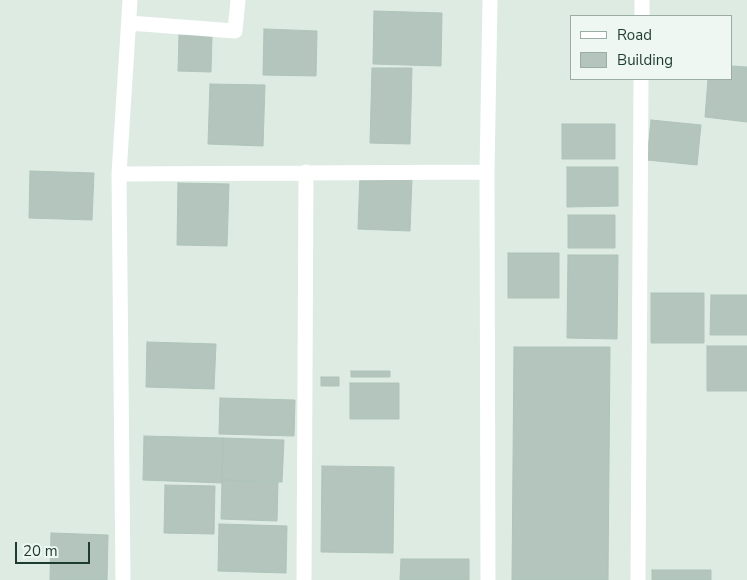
<!DOCTYPE html>
<style>
body{margin:0}
#map{position:relative;width:747px;height:580px;overflow:hidden;background:#ddebe3;font-family:"Nunito Sans",sans-serif}
canvas{display:block}
.legend{position:absolute;left:570px;top:15px;width:162px;height:65px;box-sizing:border-box;background:#eef7f1;border:1px solid #9baca4;margin:0;padding:6px 9px;list-style:none;font-size:15px;color:#1e3b30}
.legend li{display:flex;align-items:center;gap:10px;height:25px}
.legend b{width:25px;border:1px solid #9baca4}
.scale{position:absolute;left:15px;top:542px;width:75px;height:22px;box-sizing:border-box;border:2px solid #1e3b30;border-top:0;padding-left:6px;font-size:15px;line-height:18px;white-space:nowrap;color:#1e3b30;-webkit-text-stroke:4px #eef7f1;paint-order:stroke}
</style>
<div id="map">
<canvas width="747" height="580"></canvas>
<ul class="legend">
<li><b style="height:6px;background:#fff"></b>Road</li>
<li><b style="height:14px;background:#b3c5bc"></b>Building</li>
</ul>
<div class="scale">20 m</div>
</div>
<script>
const ctx = document.querySelector('canvas').getContext('2d');
ctx.lineJoin = 'round';
function fillPath(path, color) { ctx.fillStyle = color; ctx.fill(path, 'evenodd'); }
const shape = rows => new Path2D(rows.map(r => 'M' + r).join(''));
function stroke(path, color, width, dash) { ctx.strokeStyle = color; ctx.lineWidth = width; ctx.lineCap = dash ? 'butt' : 'round'; ctx.setLineDash(dash || []); ctx.stroke(path); }
const building = shape([
 [374,11,442,13,441,66,373,64,374,11],
 [264,29,317,31,316,76,263,75,264,29],
 [179,35,212,36,211,72,178,71,179,35],
 [731,66,747,67,747,122,705,117,708,79,731,79,731,66],
 [372,68,412,68,410,144,370,143,372,68],
 [210,84,265,85,263,146,208,144,210,84],
 [651,120,701,125,697,165,647,160,651,120],
 [562,124,615,124,615,159,562,159,562,124],
 [567,167,618,167,618,206,567,207,567,167],
 [30,171,94,173,92,220,29,218,30,171],
 [360,176,412,178,410,231,358,229,360,176],
 [178,183,229,184,227,246,177,245,178,183],
 [568,215,615,215,615,248,568,248,568,215],
 [508,253,559,253,559,298,508,298,508,253],
 [568,255,618,255,617,339,567,338,568,255],
 [651,293,704,293,704,343,651,343,651,293],
 [711,295,747,295,747,335,710,335,711,295],
 [147,342,216,344,214,389,146,387,147,342],
 [707,346,747,346,747,391,707,391,707,346],
 [514,347,610,347,608,580,512,580,514,347],
 [351,371,390,371,390,377,351,377,351,371],
 [321,377,339,377,339,386,321,386,321,377],
 [350,383,399,383,399,419,350,419,350,383],
 [220,398,295,400,294,436,219,434,220,398],
 [144,436,223,438,222,483,143,480,144,436],
 [223,438,284,440,282,482,222,480,223,438],
 [322,466,394,467,393,553,321,552,322,466],
 [222,480,278,481,277,521,221,519,222,480],
 [165,485,215,486,214,534,164,533,165,485],
 [219,524,287,526,286,573,218,571,219,524],
 [51,533,108,535,107,580,50,580,51,533],
 [401,559,469,559,469,580,400,580,401,559],
 [652,570,711,570,711,580,652,580,652,570]
]);
fillPath(building, '#b3c5bc');
stroke(building, '#afc4b9', 1);
stroke(shape([
 [642,16,642,0],
 [129,23,235,31,238,0],
 [119,174,487,172],
 [123,580,119,174,130,0],
 [304,580,306,172],
 [488,580,487,172,490,0],
 [638,580,641,79]
]), '#fff', 15);
</script>
